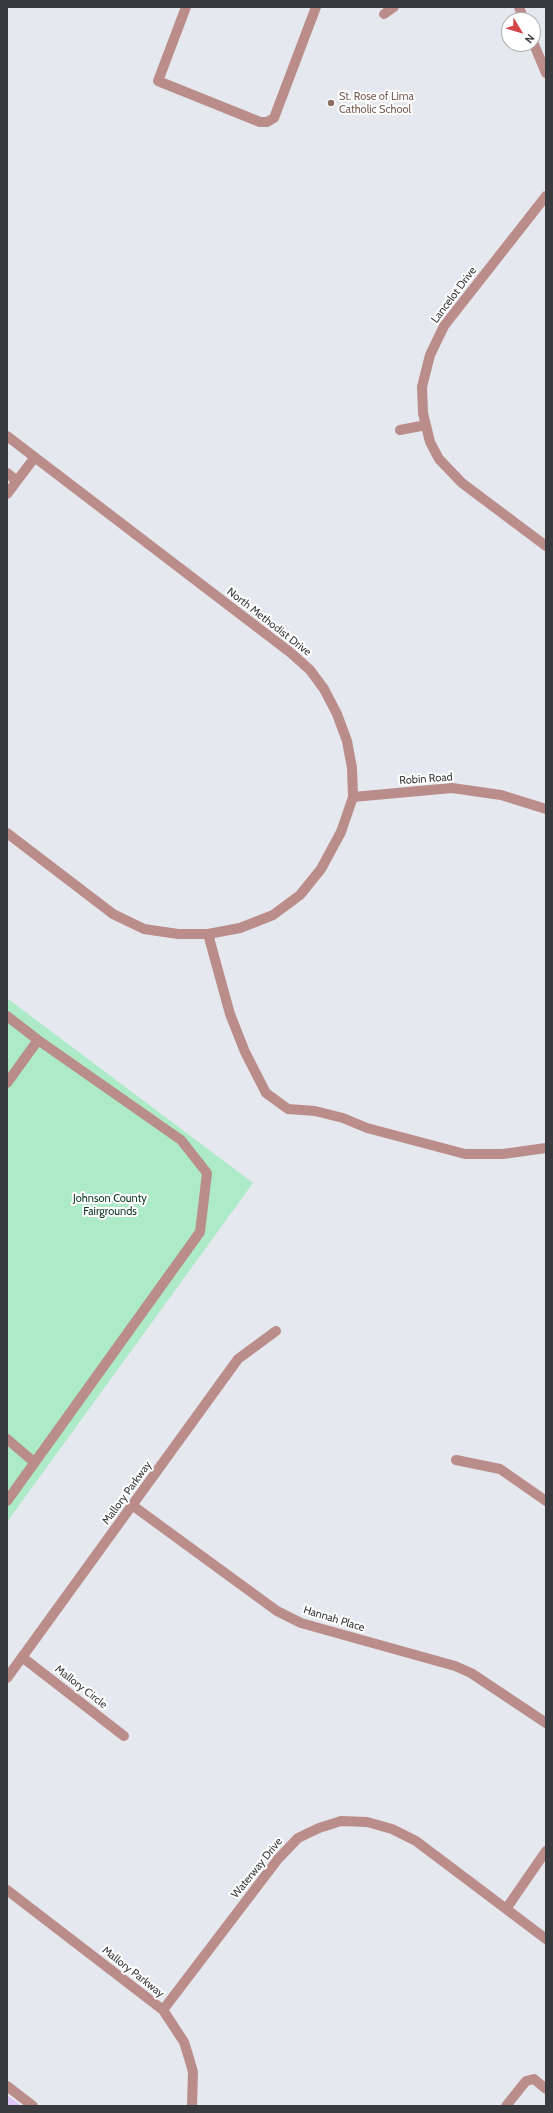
<!DOCTYPE html>
<style>
body{margin:0}
#map{position:relative;width:553px;height:2113px;overflow:hidden;background:#e6e8ef;font-family:Cabin,sans-serif}
canvas{display:block}
.frame{position:absolute;inset:0;border:8px solid #393a3d;pointer-events:none}
.north{position:absolute;left:501px;top:12px;width:40px;height:40px;box-sizing:border-box;background:#fff;border:1px solid #b0b0b1;border-radius:50%;rotate:128deg;font-size:11px;font-weight:700;line-height:16px;text-align:center;color:#393a3d}
.north::after{content:'';display:block;margin:auto;width:14px;height:18px;background:#d44545;clip-path:polygon(50% 0,100% 100%,50% 72%,0 100%)}
</style>
<div id="map">
<canvas width="553" height="2113"></canvas>
<div class="frame"></div>
<div class="north">N</div>
</div>
<script>
const ctx = document.querySelector('canvas').getContext('2d');
ctx.lineJoin = 'round';
function fillPath(path, color) { ctx.fillStyle = color; ctx.fill(path, 'evenodd'); }
const shape = rows => new Path2D(rows.map(r => 'M' + r).join(''));
function stroke(path, color, width, dash) { ctx.strokeStyle = color; ctx.lineWidth = width; ctx.lineCap = dash ? 'butt' : 'round'; ctx.setLineDash(dash || []); ctx.stroke(path); }
function drawText(font, color, halo, rows, align = 'center') {
  ctx.font = font + ' Cabin,sans-serif'; ctx.lineWidth = 4; ctx.setLineDash([]); ctx.textBaseline = 'middle'; ctx.strokeStyle = halo; ctx.fillStyle = color; for (const [text, x, y, turn = 0] of rows) {
    ctx.save(); ctx.translate(x, y); ctx.rotate((+turn || 0) * Math.PI / 180); ctx.textAlign = isNaN(turn) ? turn : align; if (halo) ctx.strokeText(text, 0, 0); ctx.fillText(text, 0, 0); ctx.restore();
  }
}
fillPath(shape([
 [7,998,253,1183,7,1522]
]), '#adeac7');
fillPath(shape([
 [7,2095,21,2106,7,2106]
]), '#dcc6fa');
stroke(shape([
 [186,7,158,81,260,122,267,122,274,118,316,7],
 [519,7,524,20],
 [384,14,394,7],
 [533,42,546,73],
 [546,196,444,326,430,355,422,387,423,413,430,442,439,459,462,483,546,546],
 [400,430,426,425],
 [7,436,291,653,310,670,324,689,337,714,347,741,352,768,353,797,341,832,321,869,300,895,273,915,240,928,208,934,178,934,144,929,113,914,7,833],
 [7,473,17,481],
 [7,494,35,457],
 [353,797,452,788,501,795,546,809],
 [208,934,230,1014,245,1052,266,1093,288,1109,315,1111,343,1118,367,1128,465,1154,503,1154,546,1148],
 [7,1016,38,1040,181,1140,207,1173,200,1232,7,1501],
 [7,1083,38,1040],
 [7,1439,34,1462],
 [456,1460,500,1469,546,1501],
 [132,1505,277,1611,301,1623,455,1666,471,1673,546,1723],
 [22,1657,124,1736],
 [7,1678,238,1359,276,1331],
 [7,1890,163,2010,184,2042,189,2058,193,2072,192,2106],
 [506,1909,546,1851],
 [163,2010,278,1859,298,1838,319,1828,341,1821,367,1822,392,1829,416,1841,546,1939],
 [7,2086,33,2106],
 [506,2106,526,2081,534,2079,546,2089]
]), '#ba8d8a', 10);
for (const [x, y, r, color] of [
 [331,103,4,"#8d6e63"]
]) { const dot = new Path2D(); dot.arc(x, y, r, 0, 2 * Math.PI); ctx.fillStyle = color; ctx.fill(dot); stroke(dot, '#fff', 1.5); }
drawText('11px', '#785e54', '#fff', [
 ["St. Rose of Lima",339,97],
 ["Catholic School",339,110]
], 'left');
drawText('11px', '#393a3d', '#fff', [
 ["Lancelot Drive",454,295,-53],
 ["North Methodist Drive",269,622,38],
 ["Robin Road",426,779,-4],
 ["Mallory Parkway",127,1493,-54],
 ["Hannah Place",334,1619,17],
 ["Mallory Circle",81,1687,38],
 ["Waterway Drive",257,1868,-51],
 ["Mallory Parkway",133,1972,38]
]);
drawText('11px', '#083621', '#fff', [
 ["Johnson County",110,1199],
 ["Fairgrounds",110,1212]
]);
</script>
